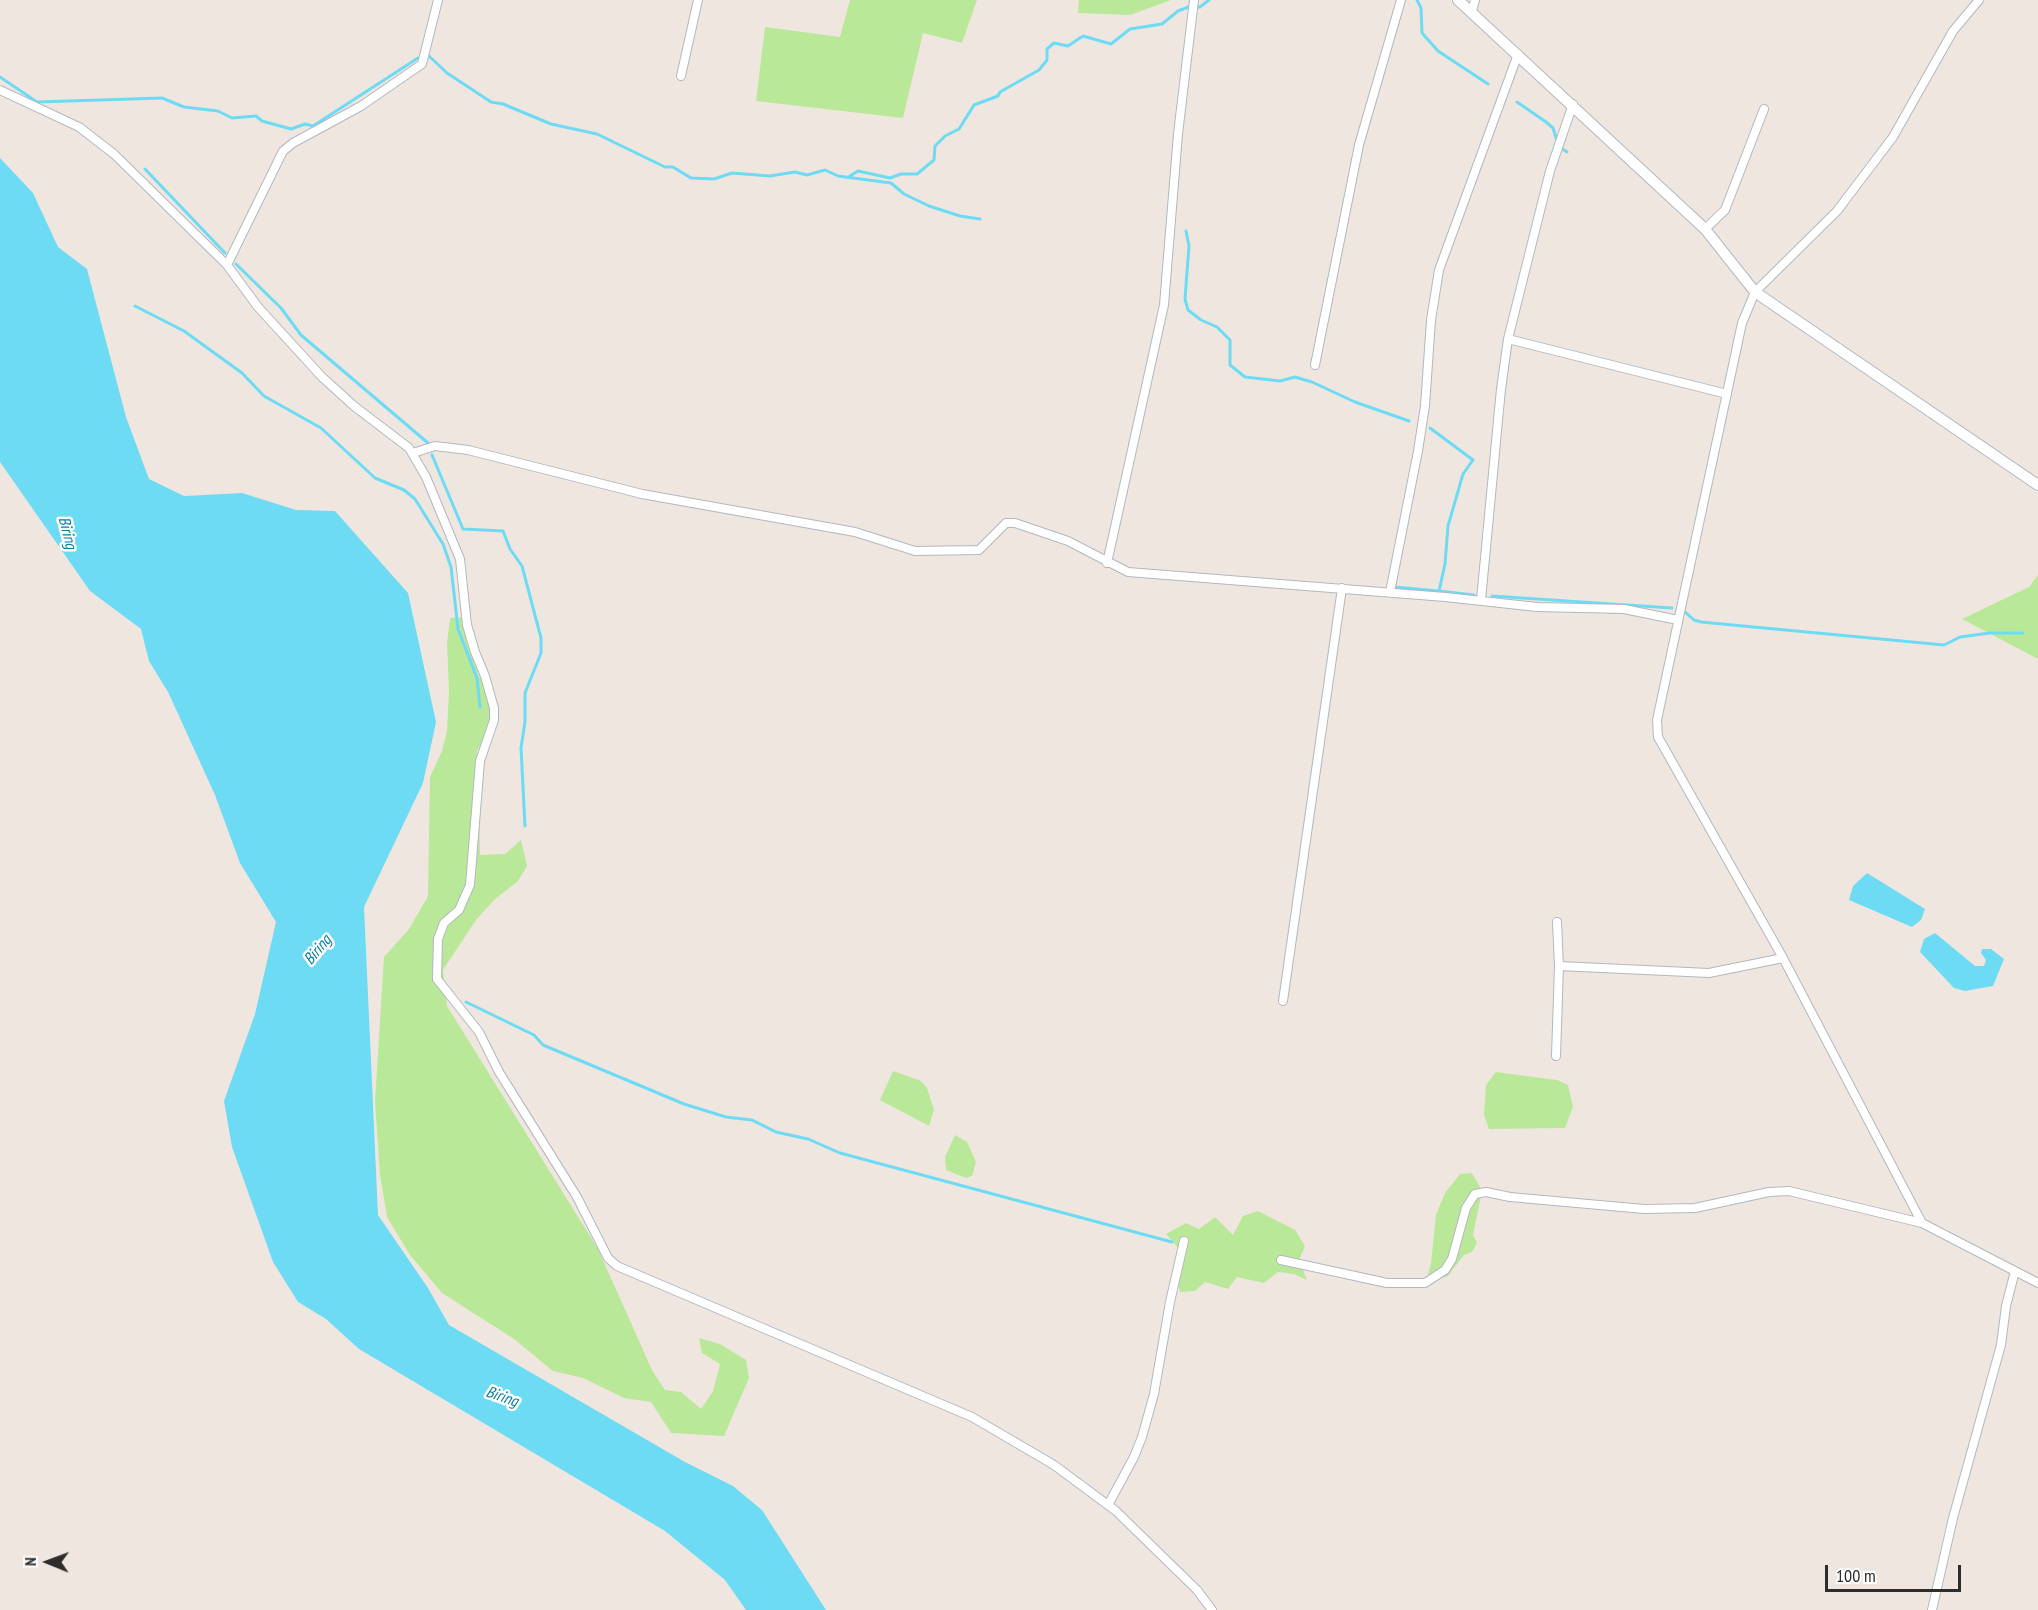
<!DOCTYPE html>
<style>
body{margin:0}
#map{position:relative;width:2038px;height:1610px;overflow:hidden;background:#efe7df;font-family:"PT Sans Narrow",sans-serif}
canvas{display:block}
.north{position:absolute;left:18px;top:1532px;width:60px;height:60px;-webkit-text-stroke:4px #fff;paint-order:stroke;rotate:271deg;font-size:16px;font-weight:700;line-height:24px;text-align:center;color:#2d2d2d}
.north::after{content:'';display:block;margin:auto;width:21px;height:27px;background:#2d2d2d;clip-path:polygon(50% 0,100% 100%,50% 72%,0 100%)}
.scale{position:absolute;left:1825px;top:1565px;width:136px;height:27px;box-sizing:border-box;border:3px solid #2d2d2d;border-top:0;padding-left:8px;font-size:18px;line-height:21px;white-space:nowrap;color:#2d2d2d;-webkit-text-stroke:4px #fff;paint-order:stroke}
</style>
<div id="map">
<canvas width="2038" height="1610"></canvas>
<div class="north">N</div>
<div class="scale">100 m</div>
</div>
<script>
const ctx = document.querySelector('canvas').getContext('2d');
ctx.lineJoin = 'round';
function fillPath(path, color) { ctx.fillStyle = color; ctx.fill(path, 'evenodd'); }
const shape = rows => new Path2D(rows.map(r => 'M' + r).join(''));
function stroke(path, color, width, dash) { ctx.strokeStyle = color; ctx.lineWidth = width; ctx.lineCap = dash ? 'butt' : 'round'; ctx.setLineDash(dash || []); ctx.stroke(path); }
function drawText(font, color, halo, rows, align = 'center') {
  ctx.font = font + ' "PT Sans Narrow",sans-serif'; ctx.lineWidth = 5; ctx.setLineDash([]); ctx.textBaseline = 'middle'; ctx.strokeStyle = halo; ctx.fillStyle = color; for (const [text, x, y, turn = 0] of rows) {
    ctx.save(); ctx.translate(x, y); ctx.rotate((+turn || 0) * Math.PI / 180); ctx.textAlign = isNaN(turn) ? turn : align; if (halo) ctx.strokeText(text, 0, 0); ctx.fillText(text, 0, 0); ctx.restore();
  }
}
fillPath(shape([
 [850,0,977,0,962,43,923,33,903,118,756,101,765,27,840,37],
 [1079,0,1171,0,1130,15,1078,13],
 [2038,575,2038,659,1962,619,2029,587],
 [465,617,478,675,494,693,490,725,477,751,475,773,479,808,480,855,505,854,521,840,527,866,518,881,494,900,476,920,443,970,447,1006,598,1249,652,1370,665,1390,681,1392,701,1409,713,1391,720,1364,702,1353,699,1338,720,1344,746,1360,749,1378,724,1436,671,1433,651,1402,624,1398,583,1378,553,1371,514,1339,442,1293,410,1255,387,1217,380,1175,375,1101,384,957,409,929,428,896,430,777,442,751,447,731,449,691,447,643,450,618],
 [893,1071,921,1081,927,1088,934,1110,929,1126,880,1100],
 [1496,1072,1557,1080,1568,1085,1573,1107,1565,1128,1489,1129,1484,1115,1486,1085],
 [955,1135,967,1142,976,1162,972,1176,966,1178,946,1170,945,1157],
 [1472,1173,1482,1191,1473,1235,1477,1243,1472,1252,1464,1255,1448,1276,1437,1280,1427,1278,1431,1263,1436,1215,1445,1193,1460,1174],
 [1258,1211,1295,1230,1305,1246,1299,1260,1307,1280,1294,1274,1278,1272,1264,1283,1237,1277,1228,1289,1205,1282,1195,1291,1180,1292,1175,1266,1178,1248,1166,1234,1186,1223,1199,1229,1215,1217,1233,1235,1243,1216]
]), '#bae899');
fillPath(shape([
 [0,158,33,193,58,247,87,269,126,417,149,479,184,496,242,493,296,510,335,511,408,593,436,722,423,783,364,907,378,1215,428,1288,449,1325,685,1462,733,1486,762,1510,826,1610,746,1610,725,1580,665,1531,359,1349,326,1319,298,1302,273,1262,232,1147,224,1101,255,1014,276,922,240,863,215,795,168,692,149,661,141,629,90,591,0,462],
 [1867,873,1925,909,1921,920,1912,927,1849,900,1853,886],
 [1935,933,1975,966,1984,966,1986,960,1981,953,1982,949,1991,949,2004,959,1993,986,1965,991,1954,988,1920,952,1924,939]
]), '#6edbf5');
stroke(shape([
 [1417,0,1421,8,1422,33,1438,51,1488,84],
 [429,56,447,73,491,102,503,104,551,124,597,134,665,167,673,167,691,178,714,179,732,173,770,176,795,172,807,175,825,170,838,176,891,183,904,194,929,206,960,216,980,219],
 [0,77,37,102,162,98,184,107,218,111,232,118,256,116,262,121,291,129,305,124,313,126,418,58],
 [1517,102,1546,122,1553,128,1557,141],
 [1561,148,1567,152],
 [145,169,225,253],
 [850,176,858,171,890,178,901,174,917,174,934,160,935,146,945,136,959,129,974,105,998,96,1000,92,1039,70,1047,60,1047,49,1054,43,1068,46,1083,36,1111,44,1130,29,1162,24,1178,11,1191,6,1200,7,1209,0],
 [1186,231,1189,246,1185,299,1188,310,1201,320,1217,327,1230,340,1230,365,1245,377,1280,381,1295,377,1312,382,1355,402,1409,421],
 [236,264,281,308,301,335,428,443],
 [135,306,184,331,242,373,264,396,321,428,375,478,404,490,415,499,443,544,451,567,458,629,477,678,480,707],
 [1430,428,1473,460,1463,474,1448,526,1445,564,1439,591,1474,595],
 [432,455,463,529,503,531,510,549,522,566,541,638,541,653,525,693,525,722,521,748,525,826],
 [1395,587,1438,591],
 [1492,596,1672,608],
 [1684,611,1694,620,1701,622,1944,645,1960,637,1990,633,2023,633],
 [466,1002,534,1035,543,1045,684,1104,726,1117,752,1120,776,1132,808,1139,840,1153,1172,1242]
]), '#6edbf5', 3);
const minor = shape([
 [438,0,422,64,361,106,293,143,283,151,227,265,258,307,322,377,354,406,409,448,426,477,460,559,467,625,475,652,485,676,494,708,494,720,480,761,470,885,459,910,444,923,438,939,437,979,479,1032,499,1072,577,1197,608,1258,617,1266,972,1417,1054,1465,1116,1511,1197,1590,1212,1610],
 [1979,0,1953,31,1893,137,1837,211,1755,292,1742,323,1657,720,1658,737,1783,958,1922,1223,2038,1283],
 [1472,11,1475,0],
 [681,76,698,0],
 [0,90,79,127,114,154,227,265],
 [1705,229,1725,210,1764,109],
 [1508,339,1727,394],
 [1315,365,1359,145,1401,0],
 [413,453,435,446,468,450,642,494,855,532,915,551,979,550,1006,523,1015,523,1068,541,1128,572,1445,597,1537,607,1624,609,1678,620],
 [1107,563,1164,305,1178,134,1194,0],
 [1390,592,1418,451,1425,406,1431,320,1439,270,1518,54],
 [1481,600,1501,389,1508,339,1550,171,1573,104],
 [1557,922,1559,966],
 [1283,1001,1342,588],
 [1556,1056,1559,966,1709,973,1783,958],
 [1281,1260,1387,1283,1425,1283,1445,1270,1452,1259,1466,1208,1475,1194,1486,1192,1510,1197,1644,1209,1695,1208,1769,1192,1789,1191,1922,1223],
 [1108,1505,1134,1457,1142,1437,1154,1394,1170,1302,1184,1241],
 [1932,1610,1953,1518,2001,1345,2006,1306,2015,1271]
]);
const tertiary = shape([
 [1458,0,1705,229,1755,292,2038,485]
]);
stroke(minor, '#b3b7c1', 10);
stroke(tertiary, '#b3b7c1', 12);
stroke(minor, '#fff', 8);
stroke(tertiary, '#fff', 10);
drawText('italic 16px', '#067ca8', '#fff', [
 ["Biring",67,533,76],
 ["Biring",318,950,-50],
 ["Biring",502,1397,19]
]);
</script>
